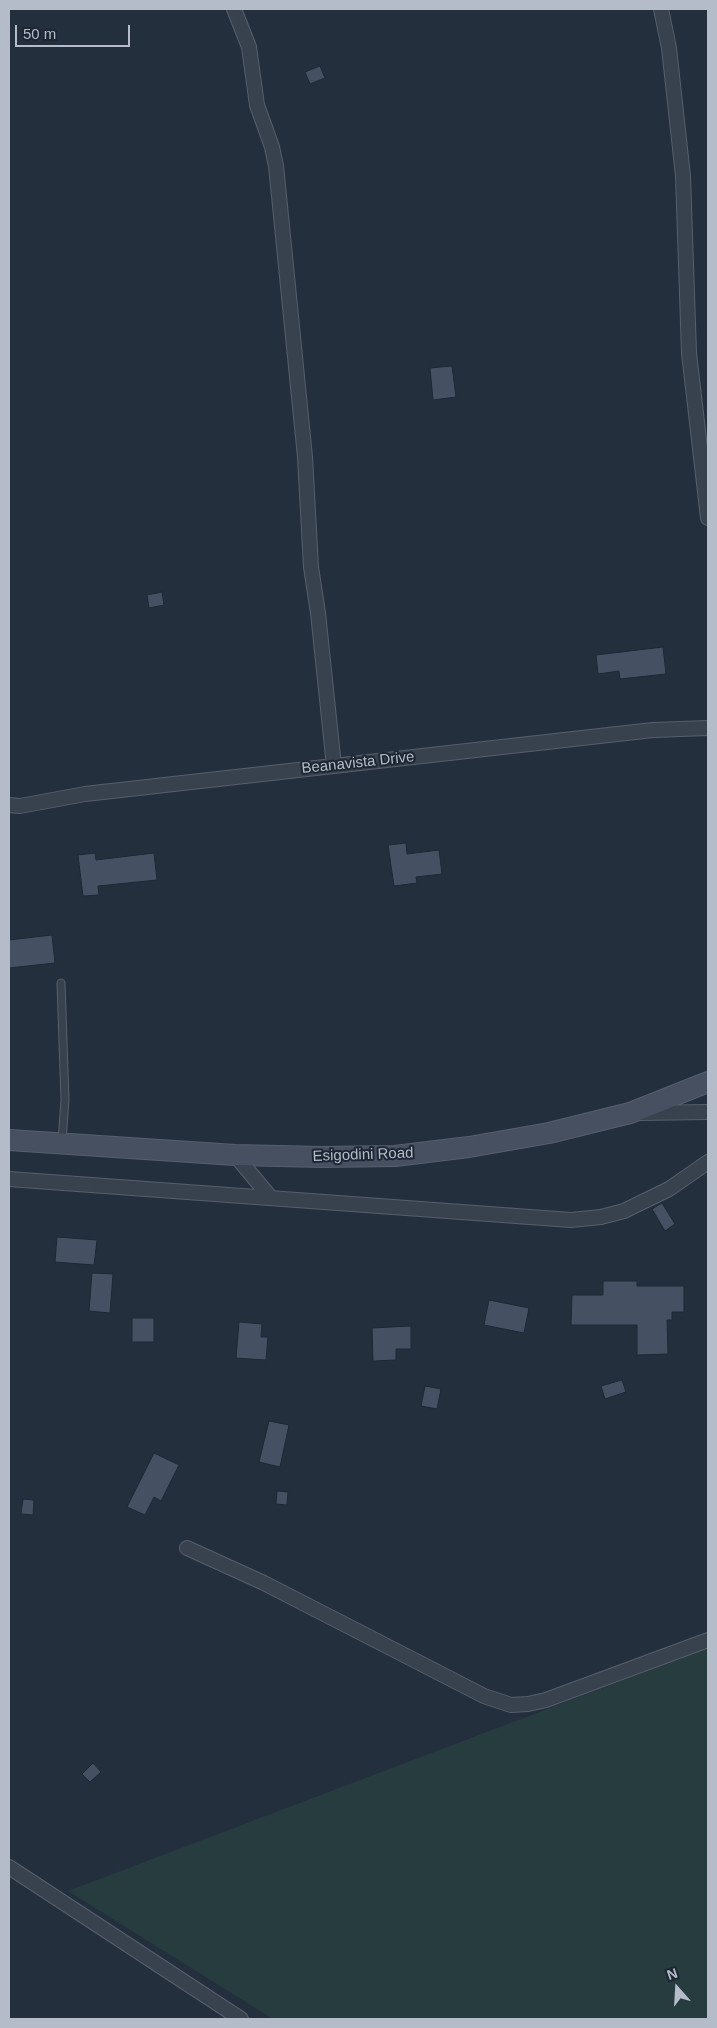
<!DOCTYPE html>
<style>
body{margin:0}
#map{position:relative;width:717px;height:2028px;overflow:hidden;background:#242f3e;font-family:Helvetica,sans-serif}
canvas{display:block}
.frame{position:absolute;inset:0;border:10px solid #b4bcc9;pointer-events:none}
.north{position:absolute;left:652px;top:1963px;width:50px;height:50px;-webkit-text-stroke:4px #1d2633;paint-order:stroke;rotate:341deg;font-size:14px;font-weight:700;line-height:20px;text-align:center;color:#b4bcc9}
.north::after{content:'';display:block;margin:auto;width:18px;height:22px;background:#b4bcc9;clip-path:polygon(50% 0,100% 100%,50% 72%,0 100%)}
.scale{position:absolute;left:15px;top:25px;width:115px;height:22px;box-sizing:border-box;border:2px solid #b4bcc9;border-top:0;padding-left:6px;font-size:15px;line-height:18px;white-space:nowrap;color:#b4bcc9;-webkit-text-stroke:4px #1d2633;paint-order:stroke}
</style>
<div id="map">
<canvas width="717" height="2028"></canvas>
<div class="frame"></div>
<div class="north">N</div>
<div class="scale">50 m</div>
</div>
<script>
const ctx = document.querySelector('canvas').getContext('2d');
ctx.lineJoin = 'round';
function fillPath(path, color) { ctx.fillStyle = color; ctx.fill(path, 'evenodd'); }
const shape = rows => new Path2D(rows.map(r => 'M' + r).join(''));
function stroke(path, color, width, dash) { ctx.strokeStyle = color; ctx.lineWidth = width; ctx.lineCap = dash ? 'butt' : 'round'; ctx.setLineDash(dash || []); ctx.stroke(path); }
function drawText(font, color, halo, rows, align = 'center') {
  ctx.font = font + ' Helvetica,sans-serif'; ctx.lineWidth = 4; ctx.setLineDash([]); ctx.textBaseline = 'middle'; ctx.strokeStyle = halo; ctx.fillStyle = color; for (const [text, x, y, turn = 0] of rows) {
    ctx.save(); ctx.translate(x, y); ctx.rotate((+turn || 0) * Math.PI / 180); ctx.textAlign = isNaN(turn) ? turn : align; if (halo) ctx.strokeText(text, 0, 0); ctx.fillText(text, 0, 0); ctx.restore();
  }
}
fillPath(shape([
 [708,1648,708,2019,273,2019,68,1891]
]), '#263c3f');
const building = shape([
 [320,66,325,78,310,84,305,72,320,66],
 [452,366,456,397,433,400,430,368,452,366],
 [162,592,164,605,149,608,147,595,162,592],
 [663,647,666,674,620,679,619,671,598,674,596,655,663,647],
 [406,843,407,854,439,850,442,874,416,877,417,883,394,886,388,845,406,843],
 [95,853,96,860,154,853,157,880,98,886,99,895,83,896,78,855,95,853],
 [52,935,55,963,9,968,9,940,52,935],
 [662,1203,675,1224,665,1231,652,1209,662,1203],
 [57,1237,97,1240,94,1265,55,1262,57,1237],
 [92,1273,113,1274,110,1313,89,1311,92,1273],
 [603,1281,637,1281,637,1286,684,1286,684,1312,672,1312,672,1320,667,1320,668,1354,637,1355,637,1325,571,1325,572,1295,603,1295,603,1281],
 [489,1300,529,1308,524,1333,484,1325,489,1300],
 [132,1318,154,1318,154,1342,132,1342,132,1318],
 [239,1322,262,1324,261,1337,268,1337,266,1360,236,1358,239,1322],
 [411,1326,411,1349,396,1349,396,1360,373,1361,372,1328,411,1326],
 [622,1380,626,1392,605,1399,601,1386,622,1380],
 [425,1386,441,1389,437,1409,421,1406,425,1386],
 [269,1421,289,1425,280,1467,259,1462,269,1421],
 [154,1453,179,1465,161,1501,154,1497,145,1515,127,1507,154,1453],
 [277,1491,288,1492,287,1505,276,1504,277,1491],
 [23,1499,34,1500,33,1515,21,1514,23,1499],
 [93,1763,101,1772,90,1782,82,1774,93,1763]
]);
fillPath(building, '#455162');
stroke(building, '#1f2835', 1);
const lane = shape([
 [61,983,65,1100,62,1142]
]);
const street = shape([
 [234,9,249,47,257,105,272,147,276,166,305,457,311,567,318,613,334,766],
 [661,9,669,48,683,176,689,353,708,518],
 [9,805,20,806,85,794,653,730,708,728],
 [638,1113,708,1112],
 [235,1155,271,1198],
 [9,1179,571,1220,601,1217,624,1211,669,1189,708,1162],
 [187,1548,264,1583,484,1696,511,1705,528,1704,546,1700,708,1640],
 [9,1867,241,2019]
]);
const secondary = shape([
 [9,1140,235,1155,322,1157,395,1156,469,1147,549,1133,630,1113,708,1082]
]);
stroke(lane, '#565f6c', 9);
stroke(street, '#565f6c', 16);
stroke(secondary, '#565f6c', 22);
stroke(lane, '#38414e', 7);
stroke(street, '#38414e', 14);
stroke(secondary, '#465061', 20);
drawText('15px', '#b4bcc9', '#1d2633', [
 ["Beanavista Drive",358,763,-6],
 ["Esigodini Road",363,1155,-2]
]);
</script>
